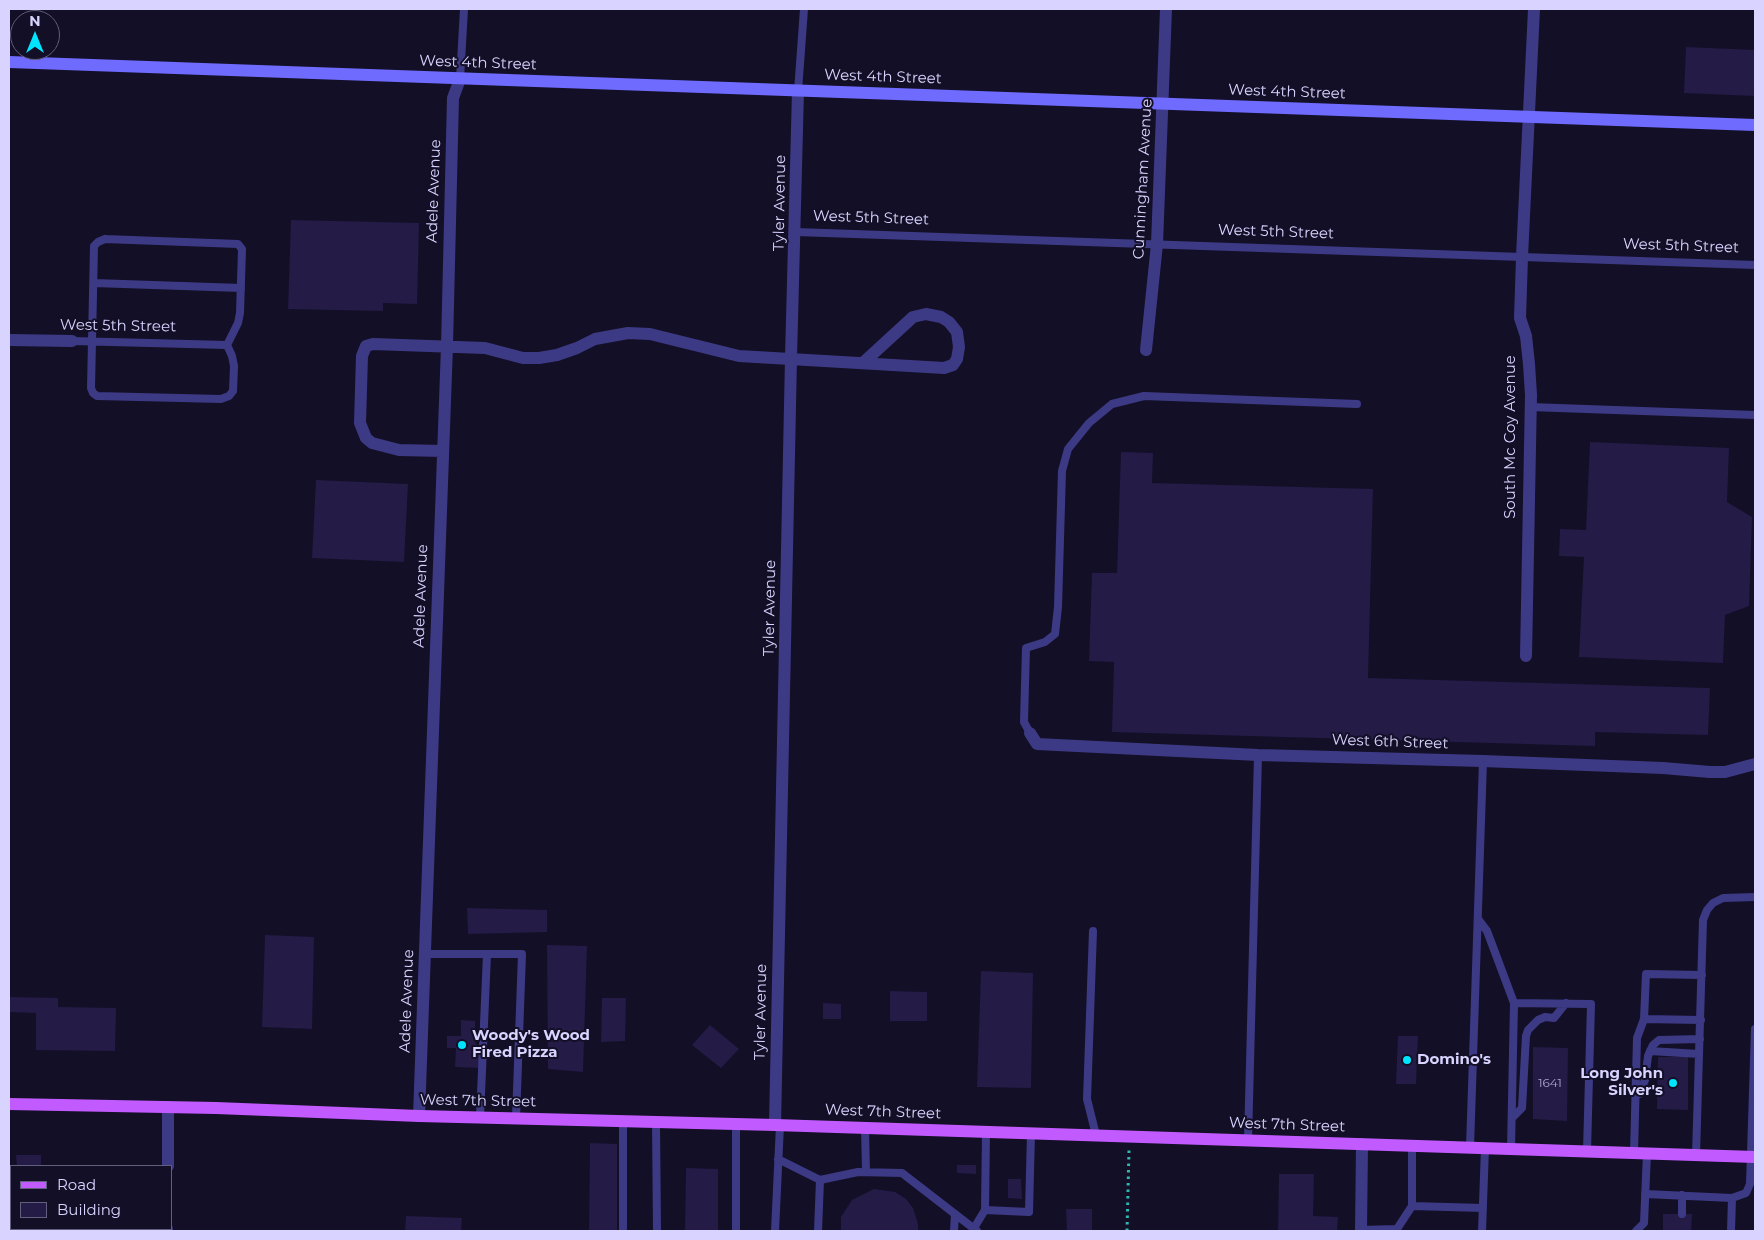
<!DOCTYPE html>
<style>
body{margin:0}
#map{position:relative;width:1764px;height:1240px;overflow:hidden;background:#130f26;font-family:Montserrat,sans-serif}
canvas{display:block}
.frame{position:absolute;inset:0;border:10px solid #d9d4ff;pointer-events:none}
.legend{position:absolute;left:10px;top:1165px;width:162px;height:65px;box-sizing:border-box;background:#130f26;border:1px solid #625e7d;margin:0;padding:6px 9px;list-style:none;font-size:15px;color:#d9d4ff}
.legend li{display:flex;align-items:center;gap:10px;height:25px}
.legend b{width:25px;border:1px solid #625e7d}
.north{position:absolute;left:10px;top:10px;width:50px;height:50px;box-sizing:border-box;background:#130f26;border:1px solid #625e7d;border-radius:50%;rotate:0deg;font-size:14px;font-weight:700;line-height:20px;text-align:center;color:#d9d4ff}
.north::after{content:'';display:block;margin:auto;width:18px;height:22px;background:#00e5ff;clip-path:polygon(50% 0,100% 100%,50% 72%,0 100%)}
</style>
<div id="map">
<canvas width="1764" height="1240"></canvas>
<div class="frame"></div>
<ul class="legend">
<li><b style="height:6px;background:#c25bff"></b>Road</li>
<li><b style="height:14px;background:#241b47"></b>Building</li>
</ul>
<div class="north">N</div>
</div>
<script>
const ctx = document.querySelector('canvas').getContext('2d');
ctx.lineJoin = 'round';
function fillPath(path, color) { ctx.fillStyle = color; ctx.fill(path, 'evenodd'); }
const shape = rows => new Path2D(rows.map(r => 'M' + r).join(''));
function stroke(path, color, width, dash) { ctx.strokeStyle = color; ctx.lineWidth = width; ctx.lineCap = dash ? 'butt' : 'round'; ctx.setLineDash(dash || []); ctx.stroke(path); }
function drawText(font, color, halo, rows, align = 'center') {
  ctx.font = font + ' Montserrat,sans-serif'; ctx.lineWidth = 4; ctx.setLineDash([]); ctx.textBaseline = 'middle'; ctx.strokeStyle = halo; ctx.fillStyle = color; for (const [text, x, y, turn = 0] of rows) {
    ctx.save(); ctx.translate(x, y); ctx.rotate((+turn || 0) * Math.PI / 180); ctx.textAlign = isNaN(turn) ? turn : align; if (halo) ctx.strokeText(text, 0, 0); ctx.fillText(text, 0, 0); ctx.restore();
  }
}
fillPath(shape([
 [1686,47,1755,50,1755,96,1684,93],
 [291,220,419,223,417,304,383,303,383,311,288,309],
 [1590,442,1729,448,1727,502,1752,517,1749,606,1725,615,1723,663,1579,657,1584,557,1559,556,1560,529,1586,530],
 [1121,452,1153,453,1152,483,1373,489,1368,678,1710,688,1708,735,1595,732,1595,746,1112,732,1114,662,1089,661,1092,573,1117,573],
 [316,480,408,484,404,562,312,558],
 [467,908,547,910,547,932,468,934],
 [265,935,314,937,312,1029,262,1027],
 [547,945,587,946,583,1072,548,1069],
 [981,971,1033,973,1031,1088,977,1087],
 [890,991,927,992,927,1021,890,1021],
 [9,997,58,998,58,1007,116,1008,115,1051,36,1050,36,1013,9,1012],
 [602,998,626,998,625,1041,601,1042],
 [823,1003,841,1004,841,1019,823,1019],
 [461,1020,475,1021,475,1042,479,1048,479,1068,455,1067,456,1048,447,1048,447,1036,461,1036],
 [710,1025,739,1049,721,1068,692,1045],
 [1398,1036,1418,1036,1416,1084,1396,1084],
 [1533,1047,1568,1048,1567,1121,1533,1119],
 [1658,1057,1688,1057,1688,1110,1657,1109],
 [590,1143,617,1144,617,1231,589,1231],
 [16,1155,41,1155,41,1166,17,1166],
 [957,1165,976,1165,976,1174,957,1173],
 [686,1168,718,1169,718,1231,685,1231],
 [1279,1174,1314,1174,1313,1216,1338,1217,1337,1231,1278,1231],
 [1008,1179,1021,1179,1022,1199,1008,1198],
 [874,1189,895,1192,906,1199,913,1208,918,1224,918,1231,841,1231,841,1217,852,1200],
 [1066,1209,1092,1209,1092,1231,1067,1231],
 [1663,1214,1692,1214,1691,1231,1663,1231],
 [406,1216,462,1218,461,1231,405,1231]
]), '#241b47');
stroke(shape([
 [1127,1231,1129,1150]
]), '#2fb8b0', 3, [2.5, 4]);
stroke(shape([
 [460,79,464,9],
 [798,91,804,9],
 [796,232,1755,265],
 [105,239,238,244,242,249,240,313,238,323,227,345,232,356,234,366,233,391,229,396,221,399,97,396,93,393,91,388,94,246,98,242,105,239],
 [94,283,241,288],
 [72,341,227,345],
 [1530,407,1755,415],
 [1030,733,1024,722,1026,648,1045,642,1055,634,1058,607,1062,471,1068,449,1089,423,1112,404,1144,396,1357,404],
 [1478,919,1487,931,1514,1003,1511,1149],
 [1093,931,1087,1099,1096,1135],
 [425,954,522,954,516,1118],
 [1514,1003,1591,1004,1587,1151],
 [1644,1019,1701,1020],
 [1650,1051,1699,1054],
 [1639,1094,1645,1080,1648,1056,1653,1045,1659,1040,1700,1039],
 [480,1117,487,954],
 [1512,1118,1522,1108,1526,1036,1528,1030,1538,1020,1545,1017,1554,1018,1566,1003],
 [656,1122,657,1231],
 [865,1128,866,1172],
 [986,1132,985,1210,1029,1212,1031,1133],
 [1248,1140,1258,755],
 [1412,1146,1412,1206,1483,1208],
 [1470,1147,1483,761],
 [1634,1153,1637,1038,1644,1019,1646,974,1702,975],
 [1696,1155,1703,920,1707,910,1713,903,1723,898,1755,897],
 [778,1159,820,1180,818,1231],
 [820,1180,858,1172,902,1173,977,1231],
 [1645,1194,1732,1198,1731,1231],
 [1732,1198,1746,1193,1750,1184,1755,1029],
 [1682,1214,1682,1195],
 [974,1228,985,1210],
 [1361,1230,1397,1229,1412,1206],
 [623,1231,623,1121],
 [736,1231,736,1124],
 [775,1231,780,1125],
 [954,1231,955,1214],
 [1482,1231,1485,1148],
 [1636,1231,1644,1223,1647,1153]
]), '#3d3a85', 8);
stroke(shape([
 [9,340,72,341],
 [1146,350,1157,244,1166,9],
 [443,451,399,450,372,443,366,438,360,423,362,356,366,346,373,344,485,348,523,358,539,358,557,355,577,348,595,339,628,333,650,334,739,356,944,368,953,365,957,359,959,347,957,332,949,322,941,317,926,314,913,317,864,362],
 [1526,656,1531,395,1529,364,1526,336,1520,318,1522,257,1534,9],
 [1030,733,1037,744,1258,755,1483,761,1663,768,1710,772,1725,772,1755,764],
 [419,1116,447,346,453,98,460,79],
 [775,1125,791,358,798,91],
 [168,1166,168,1107],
 [167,1231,167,1229],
 [1361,1231,1362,1144]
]), '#3d3a85', 12);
stroke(shape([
 [9,62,1755,125]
]), '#6f6bff', 12);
stroke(shape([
 [9,1104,216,1108,419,1116,775,1125,1755,1157]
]), '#c25bff', 12);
stroke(shape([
 [9,1215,11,1216],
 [48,1229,55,1231]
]), '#00e5ff', 4, [8, 6]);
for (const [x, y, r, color] of [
 [462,1045,5,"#00e5ff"],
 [1407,1060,5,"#00e5ff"],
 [1673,1083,5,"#00e5ff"]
]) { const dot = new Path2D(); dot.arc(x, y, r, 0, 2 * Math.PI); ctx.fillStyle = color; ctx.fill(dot); stroke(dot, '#130f26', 2); }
drawText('12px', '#aca6d1', null, [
 ["1641",1550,1083]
]);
drawText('15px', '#d9d4ff', '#130f26', [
 ["West 4th Street",478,63,2],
 ["West 4th Street",883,77,2],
 ["West 4th Street",1287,92,2],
 ["Cunningham Avenue",1143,179,-87],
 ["Adele Avenue",434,191,-88],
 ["Tyler Avenue",780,203,-89],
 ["West 5th Street",871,218,2],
 ["West 5th Street",1276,232,2],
 ["West 5th Street",1681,246,2],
 ["West 5th Street",118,326,1],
 ["South Mc Coy Avenue",1511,437,-90],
 ["Adele Avenue",421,596,-88],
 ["Tyler Avenue",770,608,-89],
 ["West 6th Street",1390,742,2],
 ["Adele Avenue",407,1001,-88],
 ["Tyler Avenue",761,1012,-89],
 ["West 7th Street",478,1101,1],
 ["West 7th Street",883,1112,2],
 ["West 7th Street",1287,1125,2]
]);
drawText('bold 15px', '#d9d4ff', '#130f26', [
 ["Woody's Wood",472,1036],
 ["Fired Pizza",472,1053],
 ["Domino's",1417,1060],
 ["Long John",1663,1074,"right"],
 ["Silver's",1663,1091,"right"]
], 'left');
</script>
